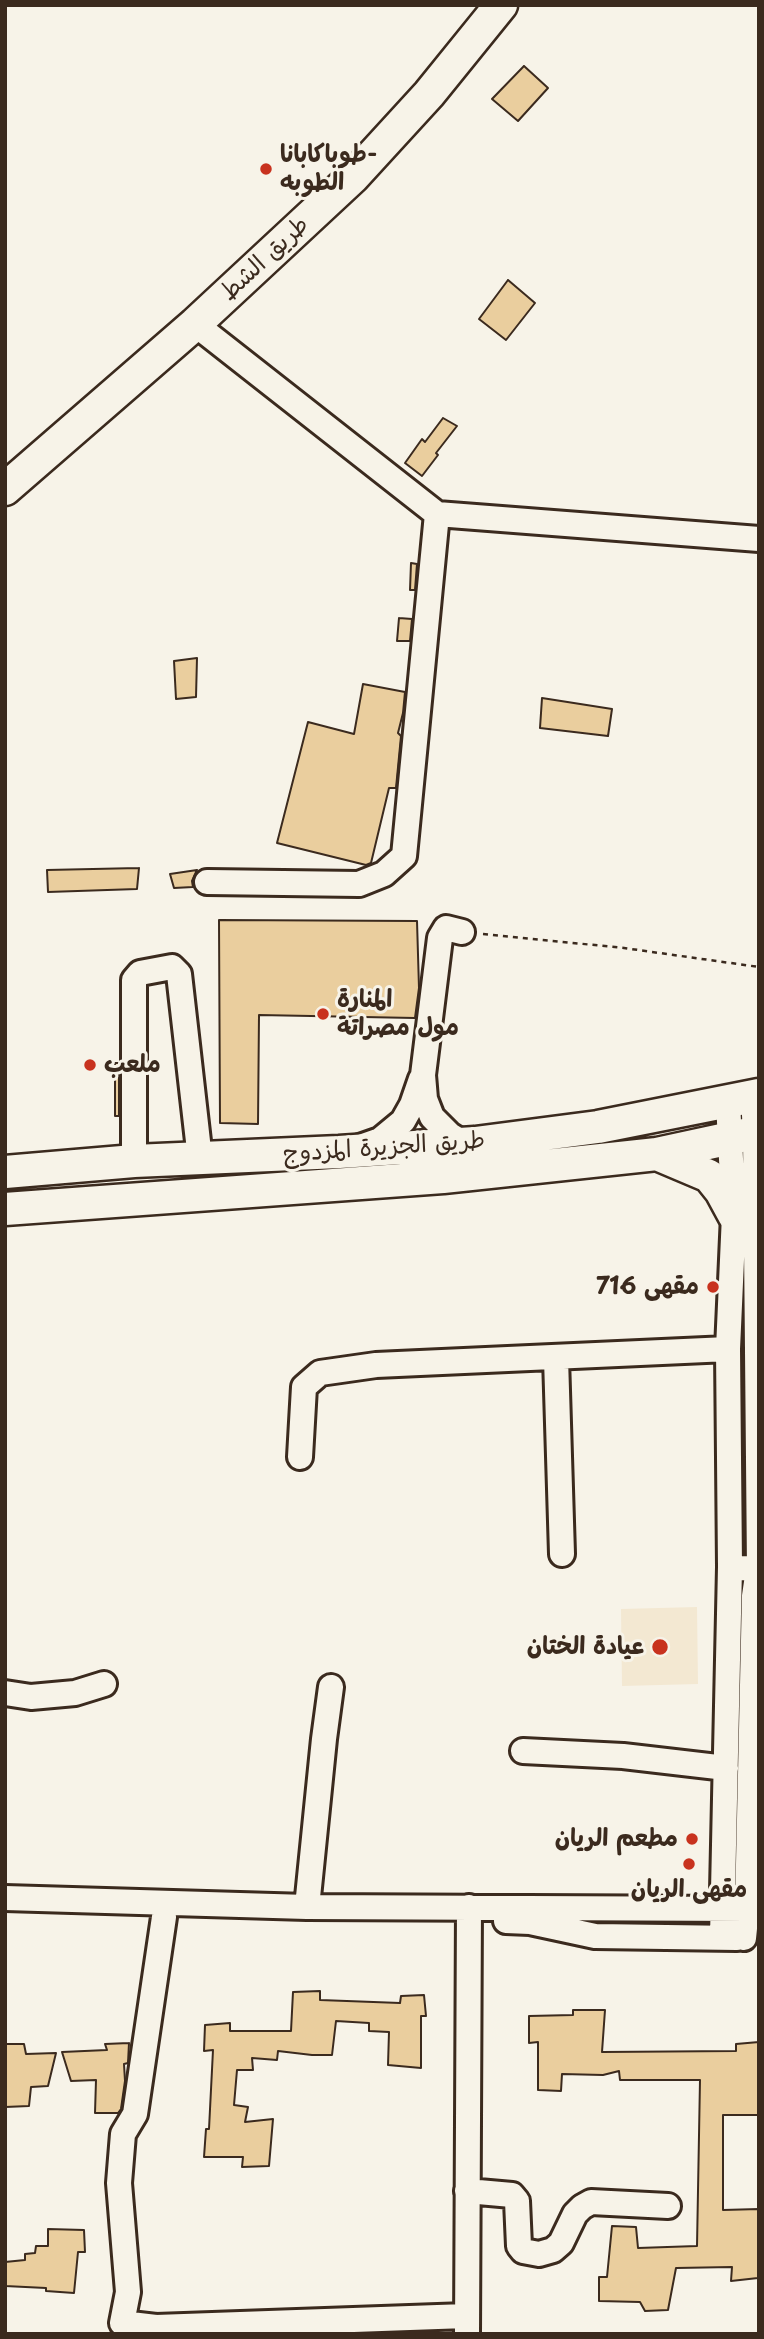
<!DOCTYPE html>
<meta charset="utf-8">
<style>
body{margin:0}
#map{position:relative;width:764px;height:2339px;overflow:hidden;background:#f7f3e8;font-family:"Playpen Sans",sans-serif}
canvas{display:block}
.frame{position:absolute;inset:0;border:7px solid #3b2a1e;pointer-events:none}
</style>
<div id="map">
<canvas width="764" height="2339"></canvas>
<div class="frame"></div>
</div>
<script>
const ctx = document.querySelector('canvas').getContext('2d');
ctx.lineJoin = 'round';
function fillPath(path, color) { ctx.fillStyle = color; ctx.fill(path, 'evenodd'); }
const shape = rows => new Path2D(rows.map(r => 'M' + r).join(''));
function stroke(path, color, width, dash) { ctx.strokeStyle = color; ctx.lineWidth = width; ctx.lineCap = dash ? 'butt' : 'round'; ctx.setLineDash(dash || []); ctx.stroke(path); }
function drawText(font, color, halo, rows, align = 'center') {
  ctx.font = font + ' "Playpen Sans","Playpen Sans Arabic",sans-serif'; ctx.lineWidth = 6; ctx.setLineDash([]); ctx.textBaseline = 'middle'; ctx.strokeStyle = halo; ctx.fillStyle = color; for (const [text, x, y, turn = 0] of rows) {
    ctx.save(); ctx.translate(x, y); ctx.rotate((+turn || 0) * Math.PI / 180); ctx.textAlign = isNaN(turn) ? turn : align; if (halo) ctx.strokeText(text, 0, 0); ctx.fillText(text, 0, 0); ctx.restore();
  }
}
fillPath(shape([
 [697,1607,698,1684,622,1686,621,1609]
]), '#f3e8d2');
const building = shape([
 [524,66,548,88,518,121,492,99,524,66],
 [508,280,535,303,506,340,479,319,508,280],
 [443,418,457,426,436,453,438,455,422,476,405,463,422,439,425,442,443,418],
 [411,563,417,564,415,590,410,590,411,563],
 [399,618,412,619,410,641,397,641,399,618],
 [197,658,196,697,176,699,174,661,197,658],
 [363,684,405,692,403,713,398,733,401,736,396,788,389,788,371,863,366,865,277,843,308,722,354,734,363,684],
 [542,698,612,709,608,736,540,728,542,698],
 [139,868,137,889,48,892,47,870,139,868],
 [197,870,192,881,193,887,174,888,170,874,197,870],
 [219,920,417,921,419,988,415,1018,259,1015,258,1124,220,1123,219,920],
 [115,1063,119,1063,119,1116,115,1116,115,1063],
 [320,1991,320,2000,400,2003,401,1996,424,1995,426,2016,421,2016,421,2068,388,2065,389,2032,369,2031,369,2023,336,2021,332,2055,312,2055,278,2051,277,2060,252,2058,253,2070,237,2070,234,2105,248,2107,245,2122,273,2119,269,2166,242,2167,243,2157,204,2157,206,2129,209,2129,213,2050,204,2051,205,2025,230,2023,230,2031,291,2031,293,1992,320,1991],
 [573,2010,605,2010,602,2052,736,2051,736,2044,759,2042,759,2115,723,2115,723,2210,759,2209,758,2278,731,2281,732,2267,676,2268,668,2310,645,2311,640,2302,599,2301,599,2277,607,2277,612,2226,636,2227,638,2248,697,2246,700,2080,620,2080,619,2071,603,2075,562,2074,561,2091,538,2090,538,2042,529,2043,529,2016,573,2015,573,2010],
 [129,2043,128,2063,124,2064,125,2081,121,2109,118,2113,95,2113,96,2080,71,2081,62,2052,107,2050,105,2044,129,2043],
 [5,2044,24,2044,26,2054,56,2053,48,2086,31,2087,29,2106,5,2107,5,2044],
 [48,2229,84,2230,85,2252,78,2252,74,2293,46,2291,46,2288,5,2286,5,2262,25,2260,25,2254,35,2253,36,2246,48,2246,48,2229]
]);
fillPath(building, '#eace9e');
stroke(building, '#3b2a1e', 2);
const minor = shape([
 [195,324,437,514,759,539],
 [207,882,359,884,384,874,404,856,437,514],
 [462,932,446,928,440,938,423,1075,425,1099,432,1117,450,1135,458,1140,471,1142],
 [753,1097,755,1133,759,1569],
 [360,1147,380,1140,403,1121,412,1105,421,1079],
 [134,1161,134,980,140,973,172,967,179,974,200,1159],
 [556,1358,562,1554],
 [300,1457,304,1387,320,1373,376,1365,728,1349],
 [741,1568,758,1569,754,1596,747,1909,759,1910],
 [5,1693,31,1697,75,1693,104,1684],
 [523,1751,623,1756,726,1768],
 [5,1898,307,1907,747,1909,744,1938],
 [307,1907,324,1739,331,1687],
 [164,1917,135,2114,123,2134,119,2183,128,2292,122,2323,156,2327,466,2316],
 [506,1921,530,1922,595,1936,737,1938],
 [722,1937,730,1567,728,1349,734,1215,728,1103],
 [467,2191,512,2195,517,2201,519,2246,523,2251,539,2254,553,2250,561,2243,575,2214,582,2207,591,2202,668,2206],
 [467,2334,469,1907]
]);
const major = shape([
 [5,489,195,324,353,177,429,94,501,5],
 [657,1154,709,1176,721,1191,734,1215],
 [5,1172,134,1161,339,1152,475,1143,598,1127,759,1095],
 [5,1209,443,1177,657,1154,759,1132],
 [754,1213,759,1201]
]);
stroke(minor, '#3b2a1e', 30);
stroke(major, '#3b2a1e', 37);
stroke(shape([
 [483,934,624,948,759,967]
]), '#3b2a1e', 2.5, [5, 5]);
stroke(minor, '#f7f3e8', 24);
stroke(major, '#f7f3e8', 32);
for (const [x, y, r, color] of [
 [266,169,7,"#c8321e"],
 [323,1014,7,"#c8321e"],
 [90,1065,7,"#c8321e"],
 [713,1287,7,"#c8321e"],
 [660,1647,9,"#c8321e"],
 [692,1839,7,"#c8321e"],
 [689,1864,7,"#c8321e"]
]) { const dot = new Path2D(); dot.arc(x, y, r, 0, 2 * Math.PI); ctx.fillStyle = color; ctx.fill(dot); stroke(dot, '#f7f3e8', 2.5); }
drawText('bold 24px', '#3b2a1e', '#f7f3e8', [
 ["طوباكابانا-",280,155],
 ["الطوبه",280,183],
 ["المنارة",337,1000],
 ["مول مصراتة",337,1028],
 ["ملعب",104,1065],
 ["مقهى 716",699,1287,"right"],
 ["عيادة الختان",644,1647,"right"],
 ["مطعم الريان",678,1839,"right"],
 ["مقهى الريان",689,1890,"center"]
], 'left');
drawText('24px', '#3b2a1e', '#f7f3e8', [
 ["طريق الشط",265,259,-43],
 ["طريق الجزيرة المزدوج",384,1148,-4]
]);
</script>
